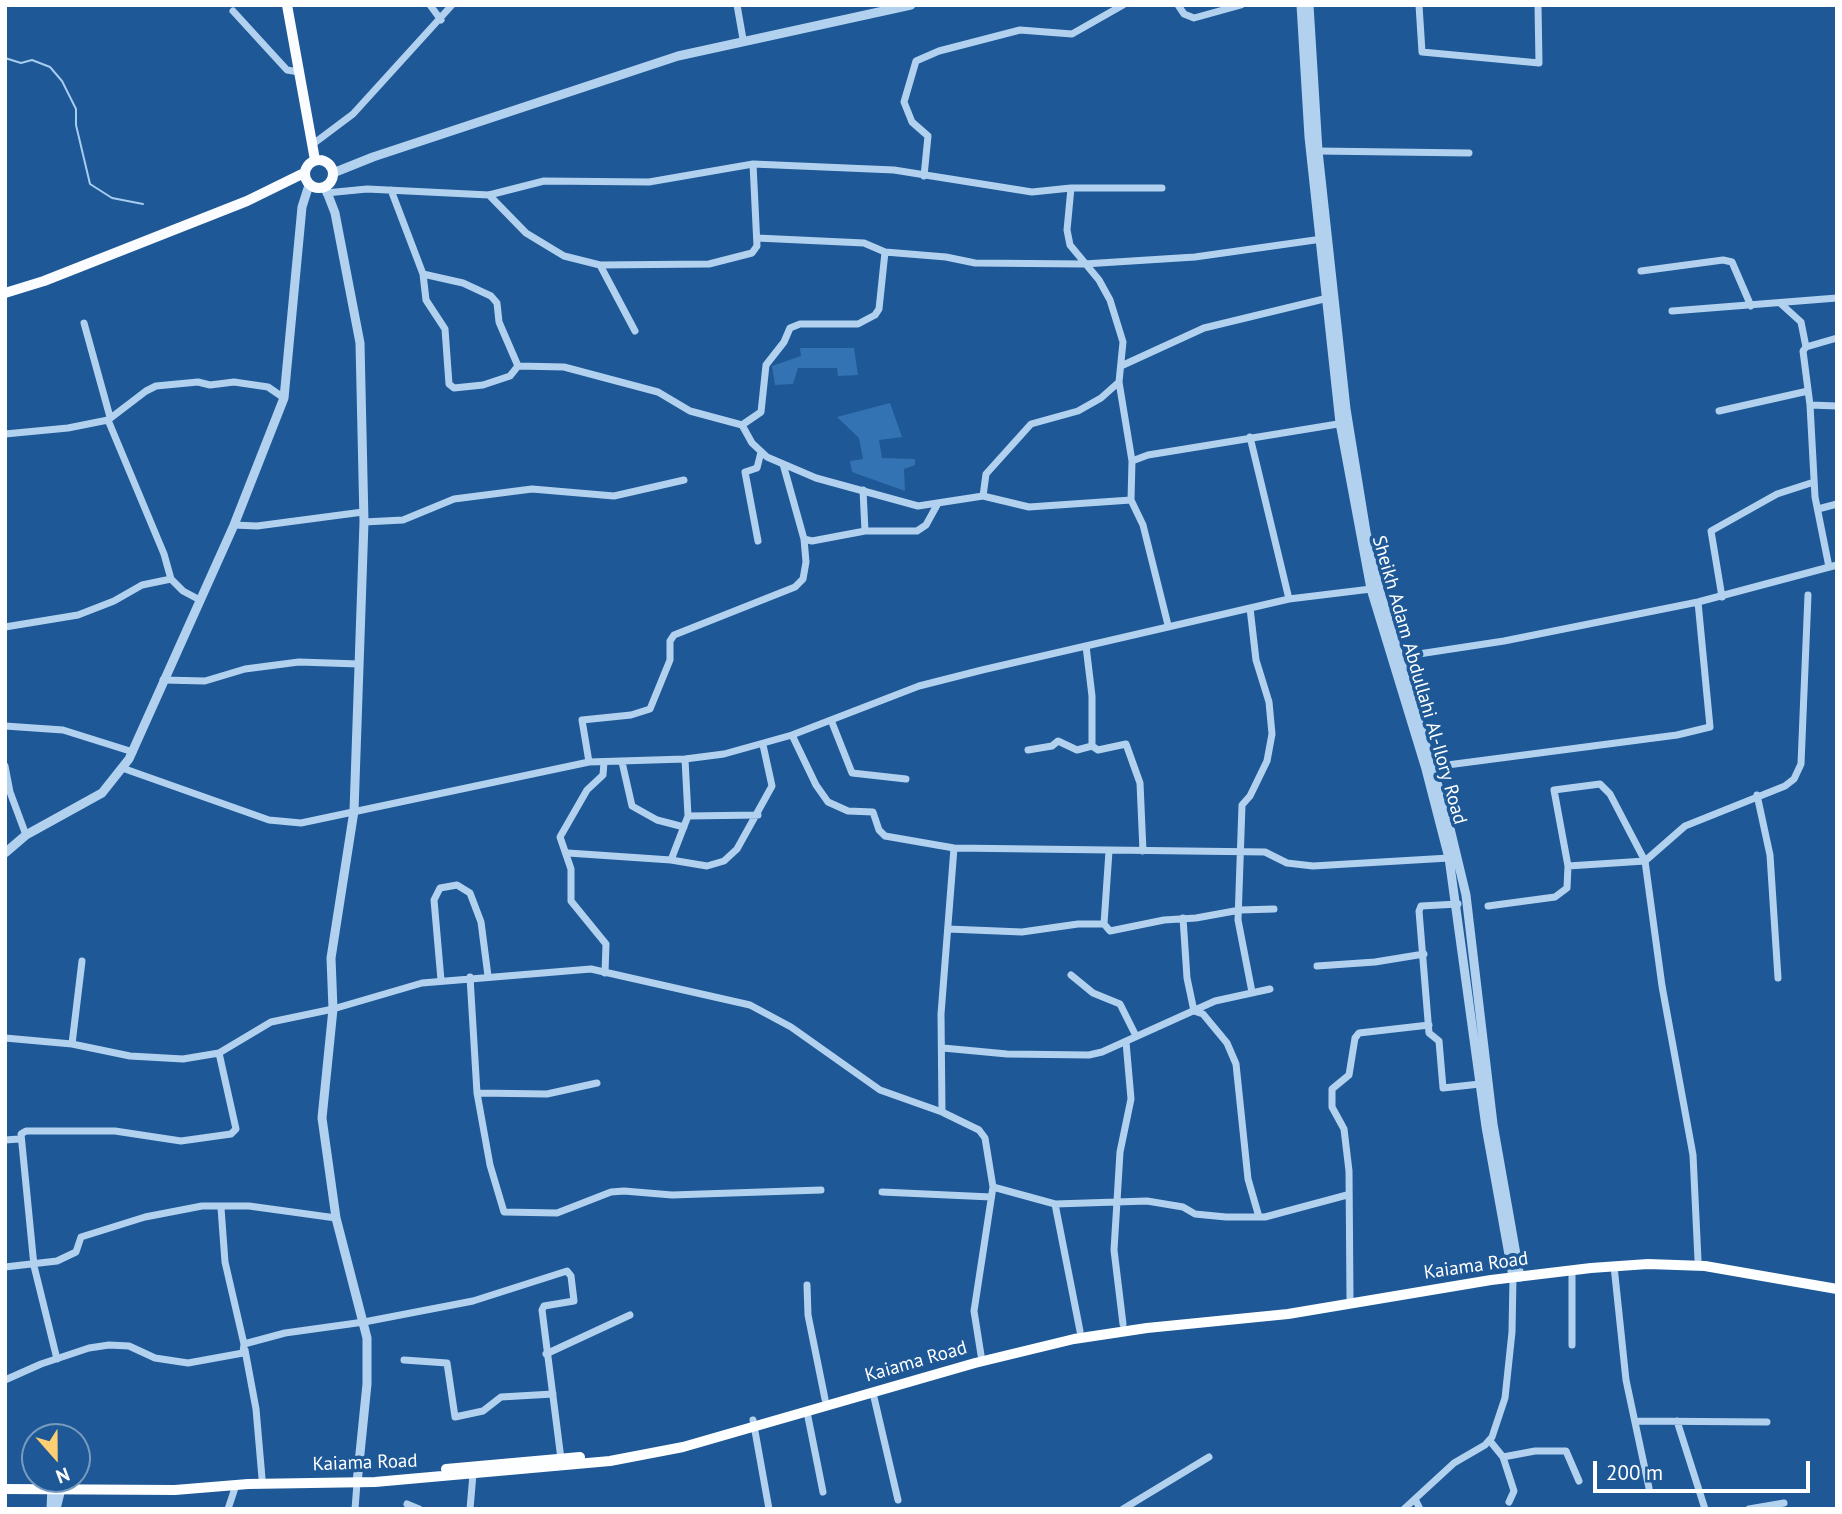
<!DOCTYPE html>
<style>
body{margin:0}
#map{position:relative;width:1842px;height:1514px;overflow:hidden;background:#1e5896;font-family:"PT Sans",sans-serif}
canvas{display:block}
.frame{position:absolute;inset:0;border:7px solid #fff;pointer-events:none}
.north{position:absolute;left:21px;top:1423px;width:70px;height:70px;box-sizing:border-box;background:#1e5896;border:2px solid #789bc0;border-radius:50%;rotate:159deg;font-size:19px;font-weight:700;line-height:28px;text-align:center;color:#fff}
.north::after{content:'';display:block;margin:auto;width:24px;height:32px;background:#fdce72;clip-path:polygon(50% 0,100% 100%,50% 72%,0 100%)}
.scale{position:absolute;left:1593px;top:1461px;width:217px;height:32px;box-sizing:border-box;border:4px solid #fff;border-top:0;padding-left:9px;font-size:21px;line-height:24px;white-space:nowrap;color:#fff;-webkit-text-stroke:5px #1e5896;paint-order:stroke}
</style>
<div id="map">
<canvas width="1842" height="1514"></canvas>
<div class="frame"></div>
<div class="north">N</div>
<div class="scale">200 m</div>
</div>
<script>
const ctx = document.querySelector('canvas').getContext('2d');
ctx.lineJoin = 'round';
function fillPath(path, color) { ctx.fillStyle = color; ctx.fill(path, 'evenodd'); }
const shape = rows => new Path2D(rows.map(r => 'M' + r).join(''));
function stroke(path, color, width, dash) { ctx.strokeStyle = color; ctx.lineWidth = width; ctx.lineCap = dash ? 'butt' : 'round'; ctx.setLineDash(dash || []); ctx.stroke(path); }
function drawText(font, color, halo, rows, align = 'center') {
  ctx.font = font + ' "PT Sans",sans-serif'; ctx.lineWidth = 7; ctx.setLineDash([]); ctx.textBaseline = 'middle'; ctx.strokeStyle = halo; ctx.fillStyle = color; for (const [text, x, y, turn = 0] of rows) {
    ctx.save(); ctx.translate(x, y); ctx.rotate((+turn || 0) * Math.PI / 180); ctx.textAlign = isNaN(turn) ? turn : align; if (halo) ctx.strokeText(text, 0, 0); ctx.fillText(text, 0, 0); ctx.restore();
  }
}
fillPath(shape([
 [800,348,854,348,858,375,838,376,837,368,798,368,793,384,775,385,772,366,801,356],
 [890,403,902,437,879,440,882,458,915,459,915,465,904,469,905,491,852,472,850,461,863,459,859,438,837,417]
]), '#3373b3');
stroke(shape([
 [5,58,21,63,32,60,50,67,62,81,76,109,76,125,90,184,112,198,143,204]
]), '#a6ccf0', 2);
stroke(shape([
 [430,5,441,20],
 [737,5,743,39],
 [1178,5,1184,14,1194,18,1241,5],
 [1419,5,1422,52,1539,63,1538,5],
 [233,11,287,70,299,72],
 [313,144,353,114,452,5],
 [1318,151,1469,153],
 [924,176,928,136,912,122,904,102,916,61,939,51,1020,30,1072,34,1123,5],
 [1071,188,1067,230,1070,245,1099,280,1110,300,1123,342,1119,382,1132,461],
 [391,190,423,274,463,283,491,296,497,303,499,322,518,366,564,367,658,392,690,411,742,425,752,443,767,457,816,478,918,506,983,496,1029,507,1131,500,1132,461,1148,455,1344,423],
 [326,193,367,189,489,195,544,181,649,182,753,164,894,170,1032,192,1071,188,1162,188],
 [489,195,526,233,564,256,600,265,635,331],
 [757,238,864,243,885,252,946,257,975,263,1084,264,1195,257,1322,239],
 [600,265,709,264,752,253,757,246,753,164],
 [1641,271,1723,260,1732,262,1751,306],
 [423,274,426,300,445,329,449,384,454,388,483,385,510,376,518,366],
 [1780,303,1801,322,1806,347,1803,351,1810,405,1815,497,1829,567],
 [1672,311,1837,298],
 [84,323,110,417],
 [1806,347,1837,338],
 [1121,366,1204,328,1328,298],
 [1810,405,1837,406],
 [1719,411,1808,391],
 [108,420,164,554,171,579,183,591,198,599],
 [742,425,761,412,766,365,784,342,790,328,800,324,858,324,875,315,879,309,885,252],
 [5,434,68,428,108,420,146,391,156,386,198,382,210,385,234,382,268,387,284,398],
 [1250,437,1289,599],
 [863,490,865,531],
 [983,496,986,474,1031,424,1078,411,1101,398,1119,382],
 [1131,500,1143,525,1168,625],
 [1818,509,1837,504],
 [364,522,403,520,454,499,532,489,614,496,684,480],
 [234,525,257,526,363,512],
 [804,539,812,541,865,531,917,531,926,525,937,505],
 [758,541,745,472,757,468,761,452],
 [1722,597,1711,531,1777,494,1814,482],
 [1250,608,1256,660,1269,702,1272,734,1267,761,1250,796,1242,805,1238,920,1252,992],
 [5,627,78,615,114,601,142,585,171,579],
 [1086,646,1092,696,1092,746],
 [1399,657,1504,641,1698,602,1837,565],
 [163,680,205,681,245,669,299,662,359,664],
 [831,720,852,773,906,779],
 [5,726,63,730,133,752],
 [792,735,816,785,828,802,848,811,873,812,879,830,885,836,954,848,1265,852,1287,863,1313,866,1449,858],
 [1028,750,1052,746,1058,741,1077,750,1092,746,1098,750,1126,744,1140,783,1143,851],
 [589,762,582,720,631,715,650,709,670,660,670,641,674,635,795,587,803,579,806,562,804,539,783,464],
 [604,762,603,775,587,790,560,837,571,869,571,901,606,944,605,973],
 [622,762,632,806,657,820,684,827],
 [5,766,10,792,26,835],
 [1432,767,1677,735,1710,727,1698,602],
 [125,769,269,820,301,823,589,762,685,759,724,754,792,735,919,686,982,670,1289,599,1371,589],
 [1757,795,1770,855,1778,978],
 [688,816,758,815],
 [1109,851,1104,924,1110,931,1164,920,1196,918,1240,910,1274,909],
 [568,853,671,860,707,866,724,861,737,849,772,786,763,745],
 [671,860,688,816,685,759],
 [1568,866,1554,790,1600,784,1610,794,1645,861,1662,986,1693,1155,1698,1260],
 [1458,904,1421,906,1419,911,1429,1033,1439,1041,1443,1088,1480,1084],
 [1488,906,1555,897,1567,888,1568,866,1645,861,1685,826,1785,786,1794,779,1801,764,1808,595],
 [1183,918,1187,978,1194,1011,1203,1014,1227,1043,1236,1064,1248,1179,1259,1217],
 [948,929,1022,932,1078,924,1104,924],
 [1317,966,1375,962,1424,954],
 [1071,975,1093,993,1120,1004,1136,1036],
 [470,977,477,1093,490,1165,504,1212,557,1213,611,1192,624,1191,672,1195,821,1190],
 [441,980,434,900,440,888,457,885,470,893,481,922,488,976],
 [5,1038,72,1044,130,1056,183,1059,219,1053,271,1022,333,1009,422,983,591,969,750,1005,791,1027,880,1090,942,1112,979,1130,985,1138,993,1187,974,1311,981,1355],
 [72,1044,82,961],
 [943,1048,1007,1054,1089,1055,1102,1052,1215,1001,1270,989],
 [477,1093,547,1094,597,1083],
 [942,1112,941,1014,954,848],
 [5,1140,19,1139],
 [993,1187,1055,1204,1147,1201,1183,1207,1195,1214,1226,1217,1265,1217,1347,1195],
 [882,1192,991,1197],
 [1055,1204,1080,1331],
 [1614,1266,1626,1380,1649,1488],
 [5,1267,57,1261,76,1252,81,1237,145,1217,202,1206,249,1206,336,1218],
 [807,1285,808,1315,825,1399],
 [1350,1298,1349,1171,1344,1129,1332,1107,1332,1089,1349,1075,1355,1038,1359,1033,1429,1025],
 [1123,1324,1114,1250,1120,1152,1131,1099,1126,1042],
 [244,1344,285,1333,364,1322,473,1301,567,1271,571,1276,574,1301,544,1306,542,1310,561,1459],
 [1572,1345,1572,1270],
 [245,1350,256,1409,262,1478],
 [546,1354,630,1315],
 [57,1359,34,1266,21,1134,26,1131,115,1131,181,1141,231,1134,236,1129,219,1053],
 [404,1360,447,1363,455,1417,483,1411,501,1397,553,1394],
 [5,1380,41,1364,89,1348,109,1345,129,1346,155,1358,188,1363,243,1353,244,1344,225,1262,221,1208],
 [873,1393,898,1500],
 [807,1412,823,1492],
 [753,1420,769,1509],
 [1635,1421,1767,1422],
 [1677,1421,1705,1509],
 [1490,1441,1503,1457,1514,1491,1509,1502],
 [1503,1457,1535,1451,1566,1451,1579,1481],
 [1415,1499,1420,1509],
 [407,1504,419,1509],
 [228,1509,236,1485],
 [355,1509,357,1483],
 [470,1509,473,1474],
 [1123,1509,1209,1457],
 [1404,1509,1454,1463,1485,1445,1492,1437,1505,1398,1512,1332,1513,1277],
 [1749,1509,1784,1503]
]), '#b2d1ef', 7);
stroke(shape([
 [1301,5,1309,137,1340,423,1371,589,1426,769,1449,858,1486,1127,1513,1277],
 [1309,5,1318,151,1346,409,1366,532,1379,589,1447,816,1466,895,1493,1124,1520,1277],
 [333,173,373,157,678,56,911,5],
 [325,187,335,213,360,343,364,522,354,811,331,958,333,1009,322,1118,336,1218,367,1338,367,1384,357,1483],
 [5,853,26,835,102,793,129,759,234,525,284,398,302,207,309,185],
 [51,1509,52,1485],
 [56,1509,62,1485]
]), '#b2d1ef', 9);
stroke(shape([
 [287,5,315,160],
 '305 174a14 14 0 1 1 28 0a14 14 0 1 1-28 0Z',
 [5,293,44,281,247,201,304,173]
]), '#fafcff', 10);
stroke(shape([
 [446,1469,580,1457],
 [5,1489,175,1490,248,1484,375,1482,610,1461,683,1447,975,1363,1074,1339,1147,1328,1288,1314,1491,1280,1591,1268,1648,1264,1705,1266,1837,1289]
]), '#fcfeff', 10);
drawText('19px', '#fff', '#1e5896', [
 ["Sheikh Adam Abdullahi Al-Ilory Road",1419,680,74],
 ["Kaiama Road",1476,1266,-8],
 ["Kaiama Road",916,1362,-16],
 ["Kaiama Road",365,1463,-2]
]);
</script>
